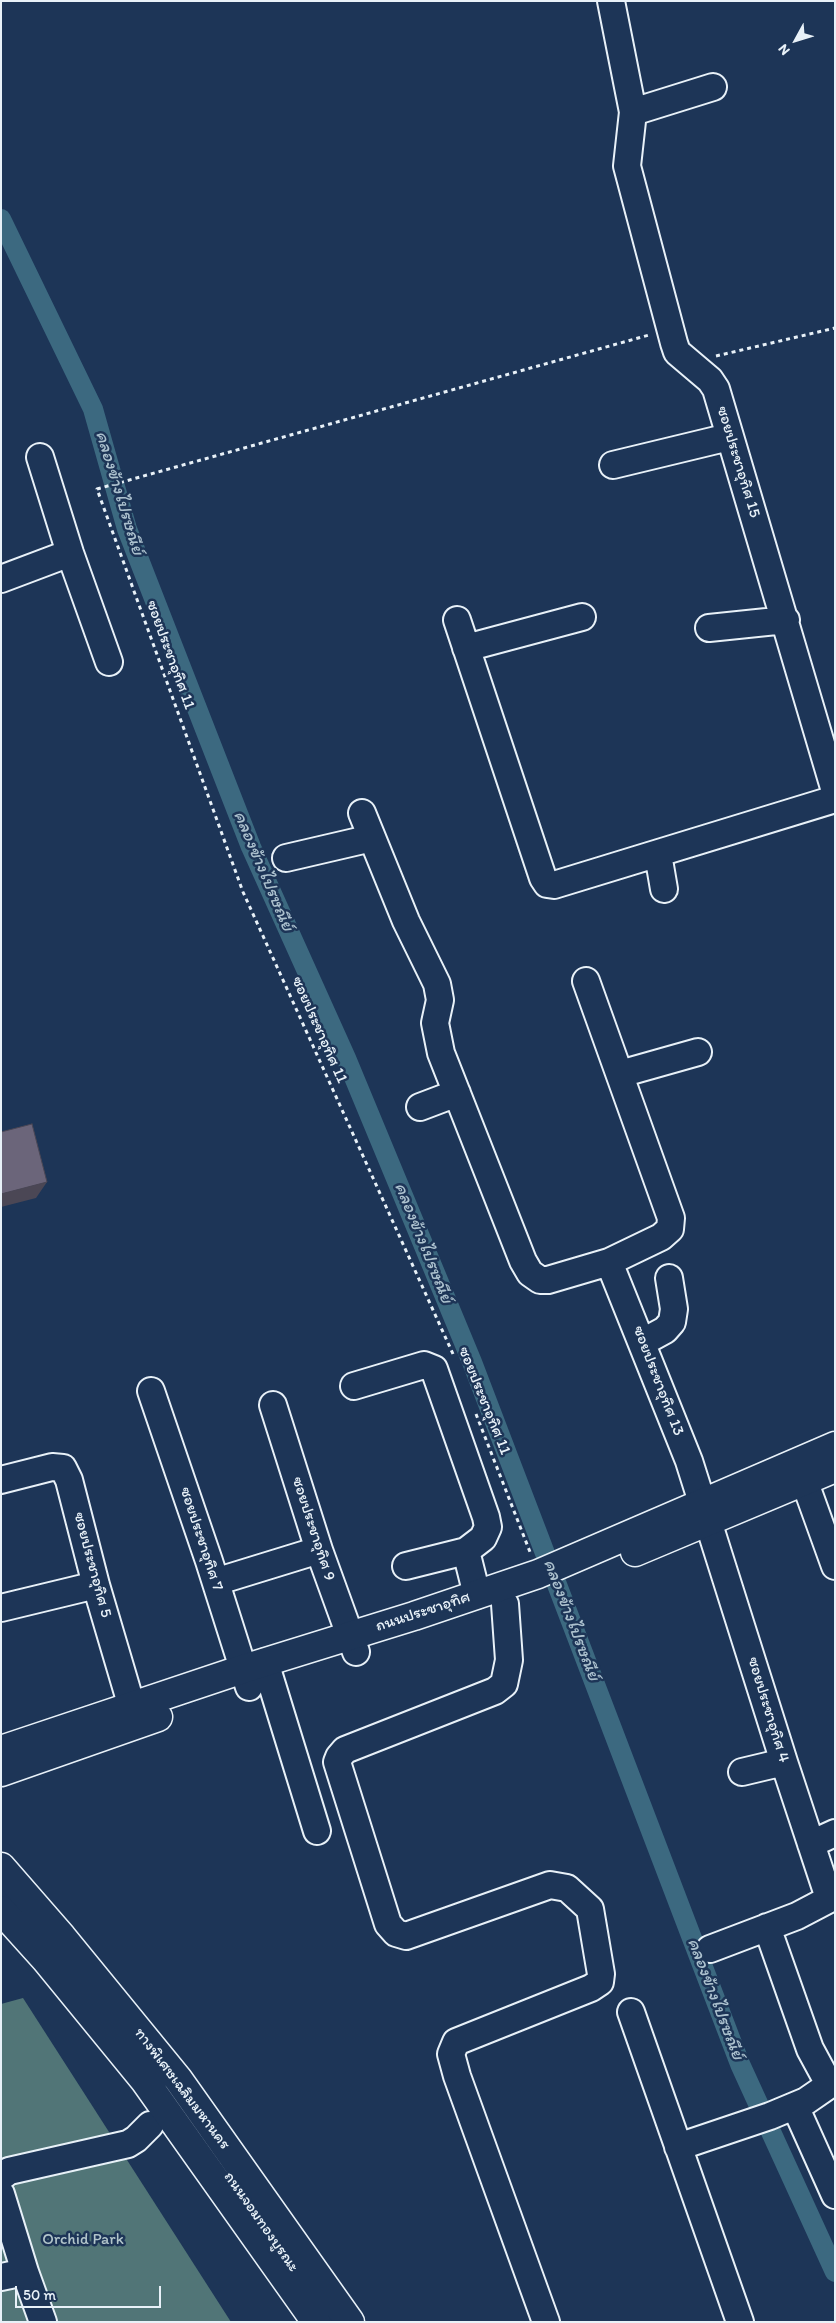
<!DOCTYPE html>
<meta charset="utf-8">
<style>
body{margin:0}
#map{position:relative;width:836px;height:2323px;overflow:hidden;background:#1d3557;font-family:Itim,sans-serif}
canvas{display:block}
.frame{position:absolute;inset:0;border:2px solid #e8f1f8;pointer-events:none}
.north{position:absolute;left:771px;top:15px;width:50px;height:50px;-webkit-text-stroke:4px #1d3557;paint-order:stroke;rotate:231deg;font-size:14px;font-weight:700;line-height:20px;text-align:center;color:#e8f1f8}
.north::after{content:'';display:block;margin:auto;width:18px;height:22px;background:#e8f1f8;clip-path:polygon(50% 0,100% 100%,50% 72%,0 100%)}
.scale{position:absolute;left:15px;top:2286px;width:146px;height:22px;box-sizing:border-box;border:2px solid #e8f1f8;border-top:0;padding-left:6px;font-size:15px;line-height:18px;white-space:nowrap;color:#e8f1f8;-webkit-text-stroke:4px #1d3557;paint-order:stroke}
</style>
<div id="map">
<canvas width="836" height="2323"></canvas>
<div class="frame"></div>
<div class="north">N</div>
<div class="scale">50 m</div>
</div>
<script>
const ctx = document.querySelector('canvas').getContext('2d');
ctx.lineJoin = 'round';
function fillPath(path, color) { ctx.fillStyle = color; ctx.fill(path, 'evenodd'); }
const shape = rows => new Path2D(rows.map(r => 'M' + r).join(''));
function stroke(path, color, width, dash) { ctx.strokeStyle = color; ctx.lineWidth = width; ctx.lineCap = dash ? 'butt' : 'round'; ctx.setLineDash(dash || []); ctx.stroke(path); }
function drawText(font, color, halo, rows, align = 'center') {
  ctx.font = font + ' Itim,"Playpen Sans Thai",sans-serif'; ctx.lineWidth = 5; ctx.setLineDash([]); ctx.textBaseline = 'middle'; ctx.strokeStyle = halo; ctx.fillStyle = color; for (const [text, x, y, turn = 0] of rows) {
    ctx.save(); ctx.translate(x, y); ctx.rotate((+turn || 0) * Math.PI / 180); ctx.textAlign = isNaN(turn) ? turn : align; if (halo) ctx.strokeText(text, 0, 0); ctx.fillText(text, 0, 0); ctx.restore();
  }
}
fillPath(shape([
 [23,1998,231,2322,1,2322,1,2004]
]), '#517577');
stroke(shape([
 [1,219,93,409,127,529,251,847,346,1058,472,1362,740,2064,835,2272]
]), '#3c6980', 20);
const minor = shape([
 [611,1,633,112],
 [713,87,633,112,627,166,674,343,677,352,710,380,716,389,835,791],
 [40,457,70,553,109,662],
 [613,465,729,437],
 [1,579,70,553],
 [457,620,543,878,547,884,554,885,835,799],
 [709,628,786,620],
 [466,648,582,617],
 [362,813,406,921,437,984,440,1000,435,1023,441,1053,523,1261,530,1273,540,1280,548,1280,609,1262,661,1237,670,1229,671,1218,586,981],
 [658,854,664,889],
 [286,858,372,838],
 [620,1074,698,1052],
 [420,1107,457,1093],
 [609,1262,689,1461,784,1762,829,1898],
 [643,1342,665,1330,672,1322,674,1309,669,1278],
 [354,1386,424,1365,434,1369,486,1517,488,1527,483,1538,466,1551,477,1595],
 [151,1391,209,1561,249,1687],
 [273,1405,319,1550,356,1652],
 [1,1480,52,1467,63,1468,69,1480,96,1585,137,1724],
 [804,1480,835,1566],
 [406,1566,466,1551],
 [228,1578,319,1550],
 [505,1604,509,1660,504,1684,495,1691,345,1750,339,1757,337,1762,388,1924,396,1933,406,1936,550,1885,567,1888,590,1909,601,1974,600,1982,591,1988,456,2042,451,2054,457,2076,546,2322],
 [1,1608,96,1585],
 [265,1662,317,1831],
 [742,1772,784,1762],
 [811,1844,835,1833],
 [1,1890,32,1926],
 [767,1927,810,2049,829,2084],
 [710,1949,797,1916,835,1896],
 [631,2012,740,2322],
 [795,2106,835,2195],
 [678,2147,770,2116,806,2101,835,2081],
 [1,2177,9,2171,128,2144,136,2139,150,2125],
 [1,2194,25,2272],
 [1,2277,25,2272,43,2322],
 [308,2288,332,2322]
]);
const major = shape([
 [635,1552,835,1468],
 [1,1750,243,1669,414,1616,538,1574,835,1446],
 [1,1772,158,1717]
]);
const highway = shape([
 [1,1867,62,1937,178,2079,350,2322],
 [1,1910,46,1960,145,2081,316,2322]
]);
stroke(minor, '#e8f1f8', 30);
stroke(major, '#e8f1f8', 31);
stroke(highway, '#e8f1f8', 31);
stroke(shape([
 [716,356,835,328],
 [453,1354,243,892,97,489,649,335],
 [476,1414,530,1552]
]), '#e8f1f8', 3, [4, 4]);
stroke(minor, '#1d3557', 26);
stroke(major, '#1d3557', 28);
stroke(highway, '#1d3557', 28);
fillPath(shape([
 [47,1182,36,1198,1,1207,1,1194]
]), '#4b4755');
const building = shape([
 [32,1124,47,1182,1,1194,1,1132,32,1124]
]);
fillPath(building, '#6b657a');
stroke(building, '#4b4755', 1);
drawText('16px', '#e8f1f8', '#1d3557', [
 ["ซอยประชาอุทิศ 15",738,462,73],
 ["ซอยประชาอุทิศ 11",170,655,70],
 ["ซอยประชาอุทิศ 11",319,1030,66],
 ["ซอยประชาอุทิศ 13",658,1381,69],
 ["ซอยประชาอุทิศ 11",484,1401,68],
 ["ซอยประชาอุทิศ 9",313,1529,72],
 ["ซอยประชาอุทิศ 7",201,1539,72],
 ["ซอยประชาอุทิศ 5",92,1565,75],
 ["ถนนประชาอุทิศ",423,1612,-18],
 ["ซอยประชาอุทิศ 4",768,1710,73],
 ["ทางพิเศษเฉลิมมหานคร",182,2089,53],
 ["ถนนจอมทองบูรณะ",261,2222,55]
]);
drawText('16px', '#b3c6cb', '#1d3557', [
 ["Orchid Park",83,2240]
]);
drawText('italic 18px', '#acc1ce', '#1d3557', [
 ["คลองข้างไปรษณีย์",119,493,73],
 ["คลองข้างไปรษณีย์",263,871,67],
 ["คลองข้างไปรษณีย์",423,1243,68],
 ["คลองข้างไปรษณีย์",571,1620,69],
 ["คลองข้างไปรษณีย์",715,1999,69]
]);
</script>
